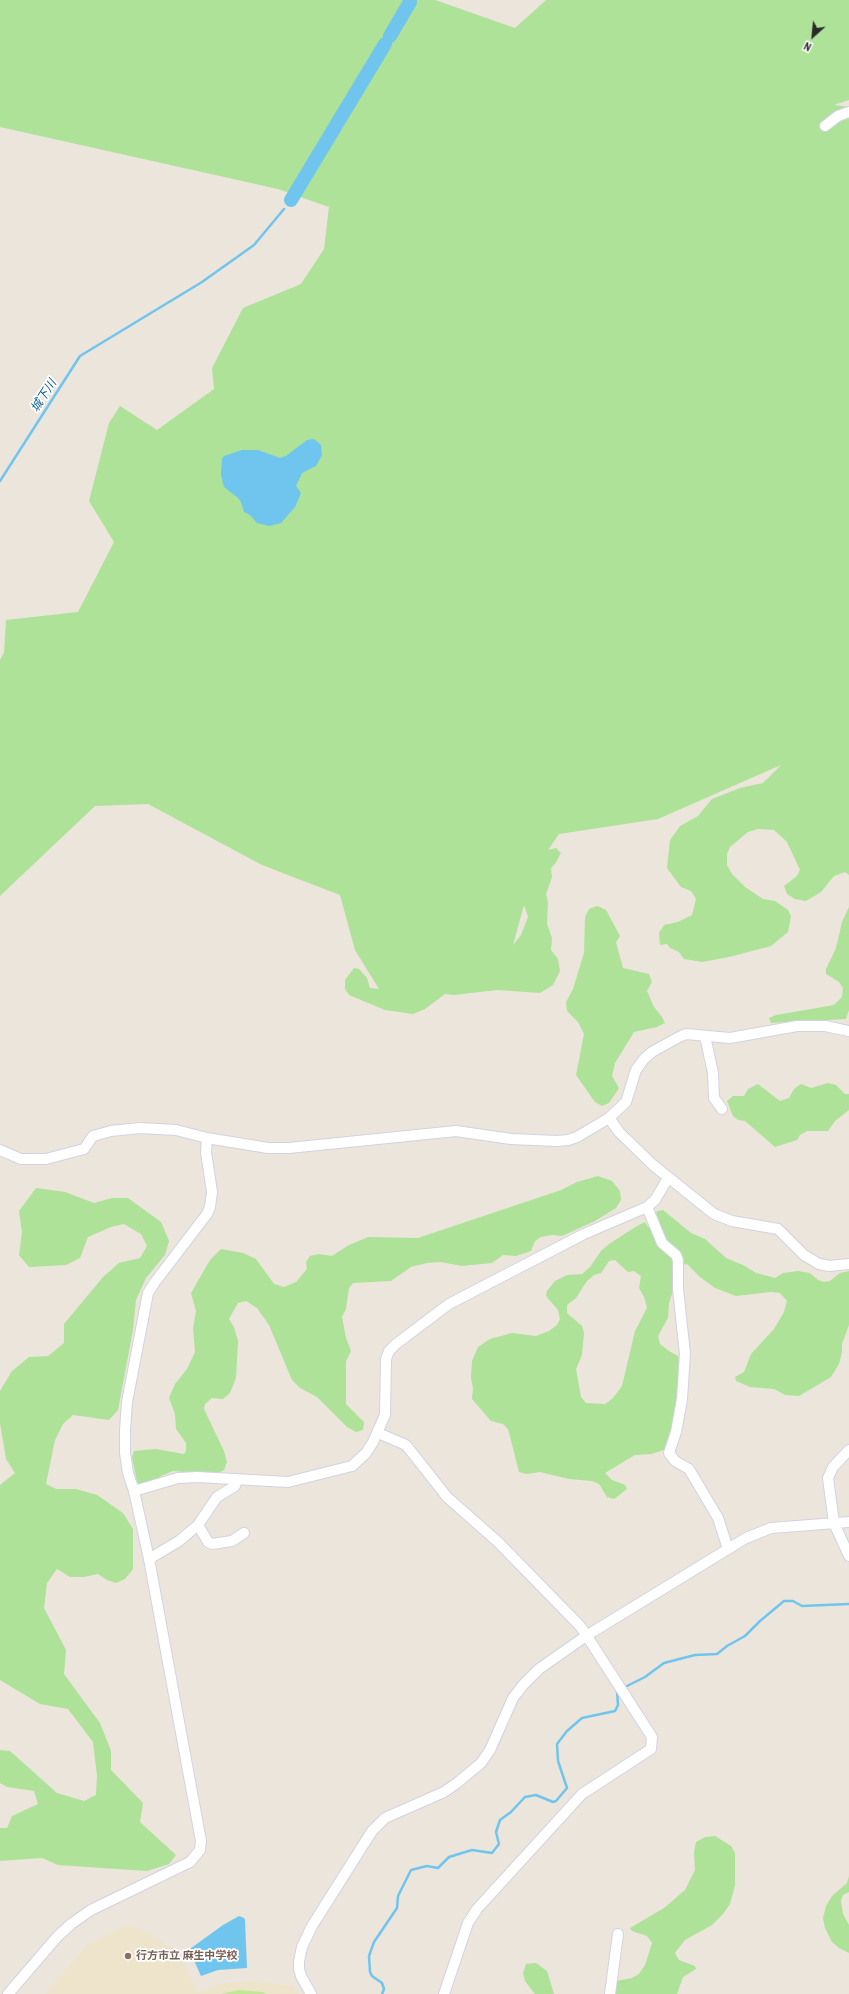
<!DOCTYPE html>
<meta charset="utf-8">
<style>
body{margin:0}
#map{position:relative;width:849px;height:1994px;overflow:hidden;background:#ece5db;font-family:"Archivo Narrow",sans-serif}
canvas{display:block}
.north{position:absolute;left:793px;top:16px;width:40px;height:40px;-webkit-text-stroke:3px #fff;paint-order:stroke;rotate:207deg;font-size:11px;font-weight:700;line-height:16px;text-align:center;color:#292929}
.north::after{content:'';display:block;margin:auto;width:14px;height:18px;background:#292929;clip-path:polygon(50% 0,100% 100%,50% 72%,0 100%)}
</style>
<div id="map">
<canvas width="849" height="1994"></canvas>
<div class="north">N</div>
</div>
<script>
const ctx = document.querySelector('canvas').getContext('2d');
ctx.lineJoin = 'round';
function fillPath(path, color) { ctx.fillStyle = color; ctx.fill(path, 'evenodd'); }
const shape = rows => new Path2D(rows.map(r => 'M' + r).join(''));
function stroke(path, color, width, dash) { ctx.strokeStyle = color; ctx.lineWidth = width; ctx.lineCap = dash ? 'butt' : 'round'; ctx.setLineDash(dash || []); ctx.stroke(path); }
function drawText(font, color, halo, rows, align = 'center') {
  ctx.font = font + ' "Archivo Narrow","Noto Sans JP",sans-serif'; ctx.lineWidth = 3.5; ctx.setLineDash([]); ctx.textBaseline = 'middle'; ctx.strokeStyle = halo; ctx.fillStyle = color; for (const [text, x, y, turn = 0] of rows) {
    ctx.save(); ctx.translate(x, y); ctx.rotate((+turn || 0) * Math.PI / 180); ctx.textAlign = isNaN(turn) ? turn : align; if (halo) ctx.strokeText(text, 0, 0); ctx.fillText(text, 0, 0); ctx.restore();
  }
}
fillPath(shape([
 [127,1925,140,1928,172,1948,184,1963,198,1993,218,1984,252,1981,293,1986,298,1994,45,1994,88,1944]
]), '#ede4cb');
fillPath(shape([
 [0,0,435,0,515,28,546,0,849,0,849,100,834,105,849,107,849,875,845,872,834,876,821,892,806,901,795,899,787,894,784,886,797,876,800,870,787,842,774,830,758,829,748,832,730,847,727,854,727,865,732,874,745,887,763,899,775,901,788,910,791,916,788,932,771,946,729,957,702,962,684,959,679,952,670,948,667,944,660,945,659,933,664,925,678,922,692,915,696,899,691,891,681,887,667,868,670,840,680,826,698,816,712,799,740,788,763,783,781,765,658,819,559,834,548,850,556,848,561,853,555,864,551,868,552,877,546,894,548,902,547,924,552,938,551,950,558,959,560,971,553,985,540,993,497,990,454,995,445,994,425,1009,413,1014,385,1010,349,995,345,989,345,980,354,968,359,969,367,978,370,988,379,989,355,950,340,895,262,865,148,804,95,806,0,896,0,660,4,653,6,620,78,612,114,542,89,501,109,423,120,406,157,430,214,389,212,368,243,308,301,284,324,249,329,207,278,189,0,127],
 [524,905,528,917,521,935,513,945],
 [597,906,606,910,620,936,616,942,623,968,649,974,652,982,647,991,654,1007,662,1017,665,1023,657,1027,634,1032,615,1063,612,1076,619,1088,609,1103,602,1106,595,1102,576,1075,584,1034,578,1022,567,1011,566,1002,573,989,584,953,585,917,589,909],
 [849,907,849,1010,846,1019,771,1023,769,1018,776,1015,834,1005,842,997,843,988,839,982,826,974,826,969,836,948,842,922],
 [828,1083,836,1085,845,1094,849,1094,849,1110,835,1121,828,1131,807,1131,800,1135,797,1140,775,1147,745,1121,738,1120,733,1116,727,1101,733,1096,744,1096,748,1089,758,1084,780,1101,789,1098,794,1089,801,1084,811,1088],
 [598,1176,612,1181,620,1191,621,1200,616,1208,595,1221,562,1236,552,1235,541,1237,535,1241,531,1251,516,1256,503,1255,492,1263,462,1266,441,1262,427,1263,411,1267,391,1281,353,1283,349,1288,346,1309,342,1317,346,1338,351,1351,346,1361,346,1404,364,1422,363,1430,356,1432,347,1427,317,1397,300,1388,292,1380,269,1325,257,1308,246,1301,238,1303,229,1319,234,1327,238,1341,236,1378,230,1393,223,1399,212,1398,205,1404,204,1409,224,1451,227,1462,224,1470,218,1473,203,1474,173,1471,161,1476,158,1483,145,1488,137,1482,132,1457,134,1451,156,1449,184,1454,186,1451,186,1443,176,1429,175,1414,169,1398,175,1384,187,1369,195,1352,193,1328,196,1311,191,1293,210,1260,221,1249,243,1253,256,1259,274,1284,284,1287,296,1282,307,1269,306,1262,310,1256,319,1254,332,1256,349,1245,368,1237,418,1238,561,1190,577,1182],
 [36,1188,65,1192,94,1203,112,1198,128,1198,161,1222,169,1241,165,1255,146,1278,136,1300,133,1330,118,1410,109,1420,73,1415,63,1424,55,1440,46,1484,56,1489,76,1489,97,1495,123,1513,133,1529,133,1569,125,1579,116,1583,107,1580,98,1574,84,1577,70,1577,57,1569,47,1583,44,1608,66,1650,64,1674,100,1723,111,1751,111,1770,143,1803,140,1822,176,1855,169,1864,147,1871,58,1865,42,1858,0,1861,0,1828,7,1828,12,1816,38,1804,34,1791,7,1787,0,1783,0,1750,10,1751,57,1793,84,1801,96,1795,97,1776,93,1742,68,1709,40,1704,0,1680,0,1485,15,1473,6,1459,0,1423,0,1391,12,1371,29,1357,48,1356,64,1343,64,1324,103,1277,119,1263,140,1258,147,1246,141,1234,124,1224,111,1227,88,1237,80,1258,66,1265,29,1267,19,1255,22,1232,19,1211],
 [663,1210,691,1233,705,1239,726,1258,743,1265,756,1273,775,1278,783,1273,798,1271,810,1273,818,1280,824,1282,830,1281,840,1273,849,1271,849,1325,842,1344,842,1352,839,1364,831,1377,799,1396,785,1395,774,1389,750,1387,736,1381,735,1377,744,1372,751,1354,774,1329,784,1312,787,1301,780,1293,770,1292,736,1296,715,1288,700,1277,687,1264,682,1265,669,1303,668,1318,658,1336,660,1344,669,1351,678,1356,681,1370,681,1416,683,1425,679,1437,664,1450,651,1454,635,1455,605,1473,612,1480,625,1485,627,1489,614,1499,607,1497,599,1484,592,1481,569,1479,540,1472,527,1474,519,1472,508,1429,503,1424,491,1421,472,1399,473,1388,471,1378,472,1361,478,1347,490,1339,512,1333,536,1336,549,1331,557,1325,560,1319,558,1310,546,1296,547,1291,555,1281,567,1275,582,1274,590,1267,601,1251,609,1244,637,1226,645,1222,648,1227,654,1228,659,1226,660,1223,656,1213,657,1211],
 [615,1260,628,1272,634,1271,641,1276,639,1288,644,1297,647,1308,635,1331,622,1386,613,1398,605,1404,586,1403,581,1397,576,1369,582,1355,584,1333,582,1326,567,1313,567,1305,576,1298,587,1281,594,1275,601,1273,609,1261],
 [715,1836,731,1846,735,1853,735,1885,730,1904,723,1914,712,1925,685,1940,675,1953,679,1960,695,1966,696,1969,683,1977,677,1994,614,1994,617,1981,632,1978,639,1974,645,1965,652,1943,647,1936,632,1931,630,1928,664,1908,685,1890,695,1870,694,1852,696,1842,705,1837],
 [849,1876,849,1892,843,1895,841,1900,843,1914,849,1925,849,1953,839,1948,832,1942,825,1928,823,1918,826,1906,832,1896,847,1883],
 [536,1963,547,1971,554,1994,535,1994,525,1981,523,1973,526,1964]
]), '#ade298');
fillPath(shape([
 [239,1990,262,1992,267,1994,220,1994]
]), '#c0e994');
fillPath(shape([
 [314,439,321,445,322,455,316,466,302,473,296,486,301,493,299,498,295,507,281,523,269,526,257,523,250,515,244,512,241,502,237,497,224,487,221,475,222,459,224,456,242,450,258,450,280,458,286,456,307,440],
 [239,1916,244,1918,245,1920,247,1968,218,1970,201,1976,192,1956,187,1951,223,1925]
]), '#6fc5ed');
stroke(shape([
 [0,481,80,356,202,282,254,245,284,209],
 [625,1687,645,1677,664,1663,695,1655,717,1654,727,1646,745,1636,760,1621,784,1601,793,1601,802,1606,849,1604],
 [382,1994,384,1989,382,1983,372,1976,370,1972,369,1956,374,1942,397,1908,398,1896,411,1870,427,1866,438,1868,449,1857,472,1850,492,1853,499,1844,496,1832,500,1820,511,1812,525,1797,536,1795,553,1802,556,1801,567,1788,558,1761,557,1744,567,1731,582,1718,615,1711,618,1705,617,1690]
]), '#6fc5ed', 2.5);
stroke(shape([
 [390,36,410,2],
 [291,200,385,44]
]), '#6fc5ed', 14);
const minor = shape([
 [825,126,838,116,849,112],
 [705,1036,713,1073,714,1098,722,1109],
 [609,1118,619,1132,653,1165,714,1214,732,1221,778,1229,804,1255,819,1264,829,1266,849,1264],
 [0,1150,21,1159,46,1159,84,1149,93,1136,111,1131,140,1128,176,1130,207,1138,268,1148,289,1148,456,1131,511,1139,557,1141,568,1140,577,1137,609,1118,626,1102,636,1070,644,1059,652,1052,679,1037,686,1034,730,1038,797,1026,825,1026,849,1031],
 [647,1207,662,1243,676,1255,678,1260,678,1289,685,1354,682,1399,676,1432,669,1453,675,1461,689,1469,718,1518,728,1549],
 [378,1433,406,1445,447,1497,498,1542,581,1627,652,1737,651,1749,582,1794,477,1909,468,1923,444,1994],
 [849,1450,833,1467,828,1478,834,1523,849,1556],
 [134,1491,178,1478,197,1477,288,1482,352,1466,366,1453,373,1442,385,1415,386,1359,389,1351,396,1344,449,1304,584,1234,647,1207,655,1200,668,1178],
 [198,1525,208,1542,212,1544,232,1541,244,1533],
 [149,1559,179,1541,198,1525,217,1497,235,1486,237,1479],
 [8,1994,57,1937,71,1924,91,1910,190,1862,200,1850,201,1841,149,1559,134,1491,128,1473,125,1453,125,1430,127,1402,148,1293,155,1282,207,1214,210,1207,212,1192,206,1152,207,1138],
 [311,1994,301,1976,299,1969,299,1961,302,1947,312,1926,372,1831,385,1818,444,1792,457,1783,481,1763,490,1750,513,1698,523,1685,539,1669,586,1636,746,1538,771,1528,849,1522],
 [610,1994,618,1934]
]);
stroke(minor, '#d1d3e2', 12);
stroke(minor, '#fff', 10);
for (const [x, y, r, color] of [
 [128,1956,4,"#8d6e63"]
]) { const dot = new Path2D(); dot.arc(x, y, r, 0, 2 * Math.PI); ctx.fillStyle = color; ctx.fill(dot); stroke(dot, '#fff', 1.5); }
drawText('bold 11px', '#785e54', '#fff', [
 ["行方市立 麻生中学校",136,1956]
], 'left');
drawText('italic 12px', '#0f6198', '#fff', [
 ["城下川",44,396,-57]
]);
</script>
